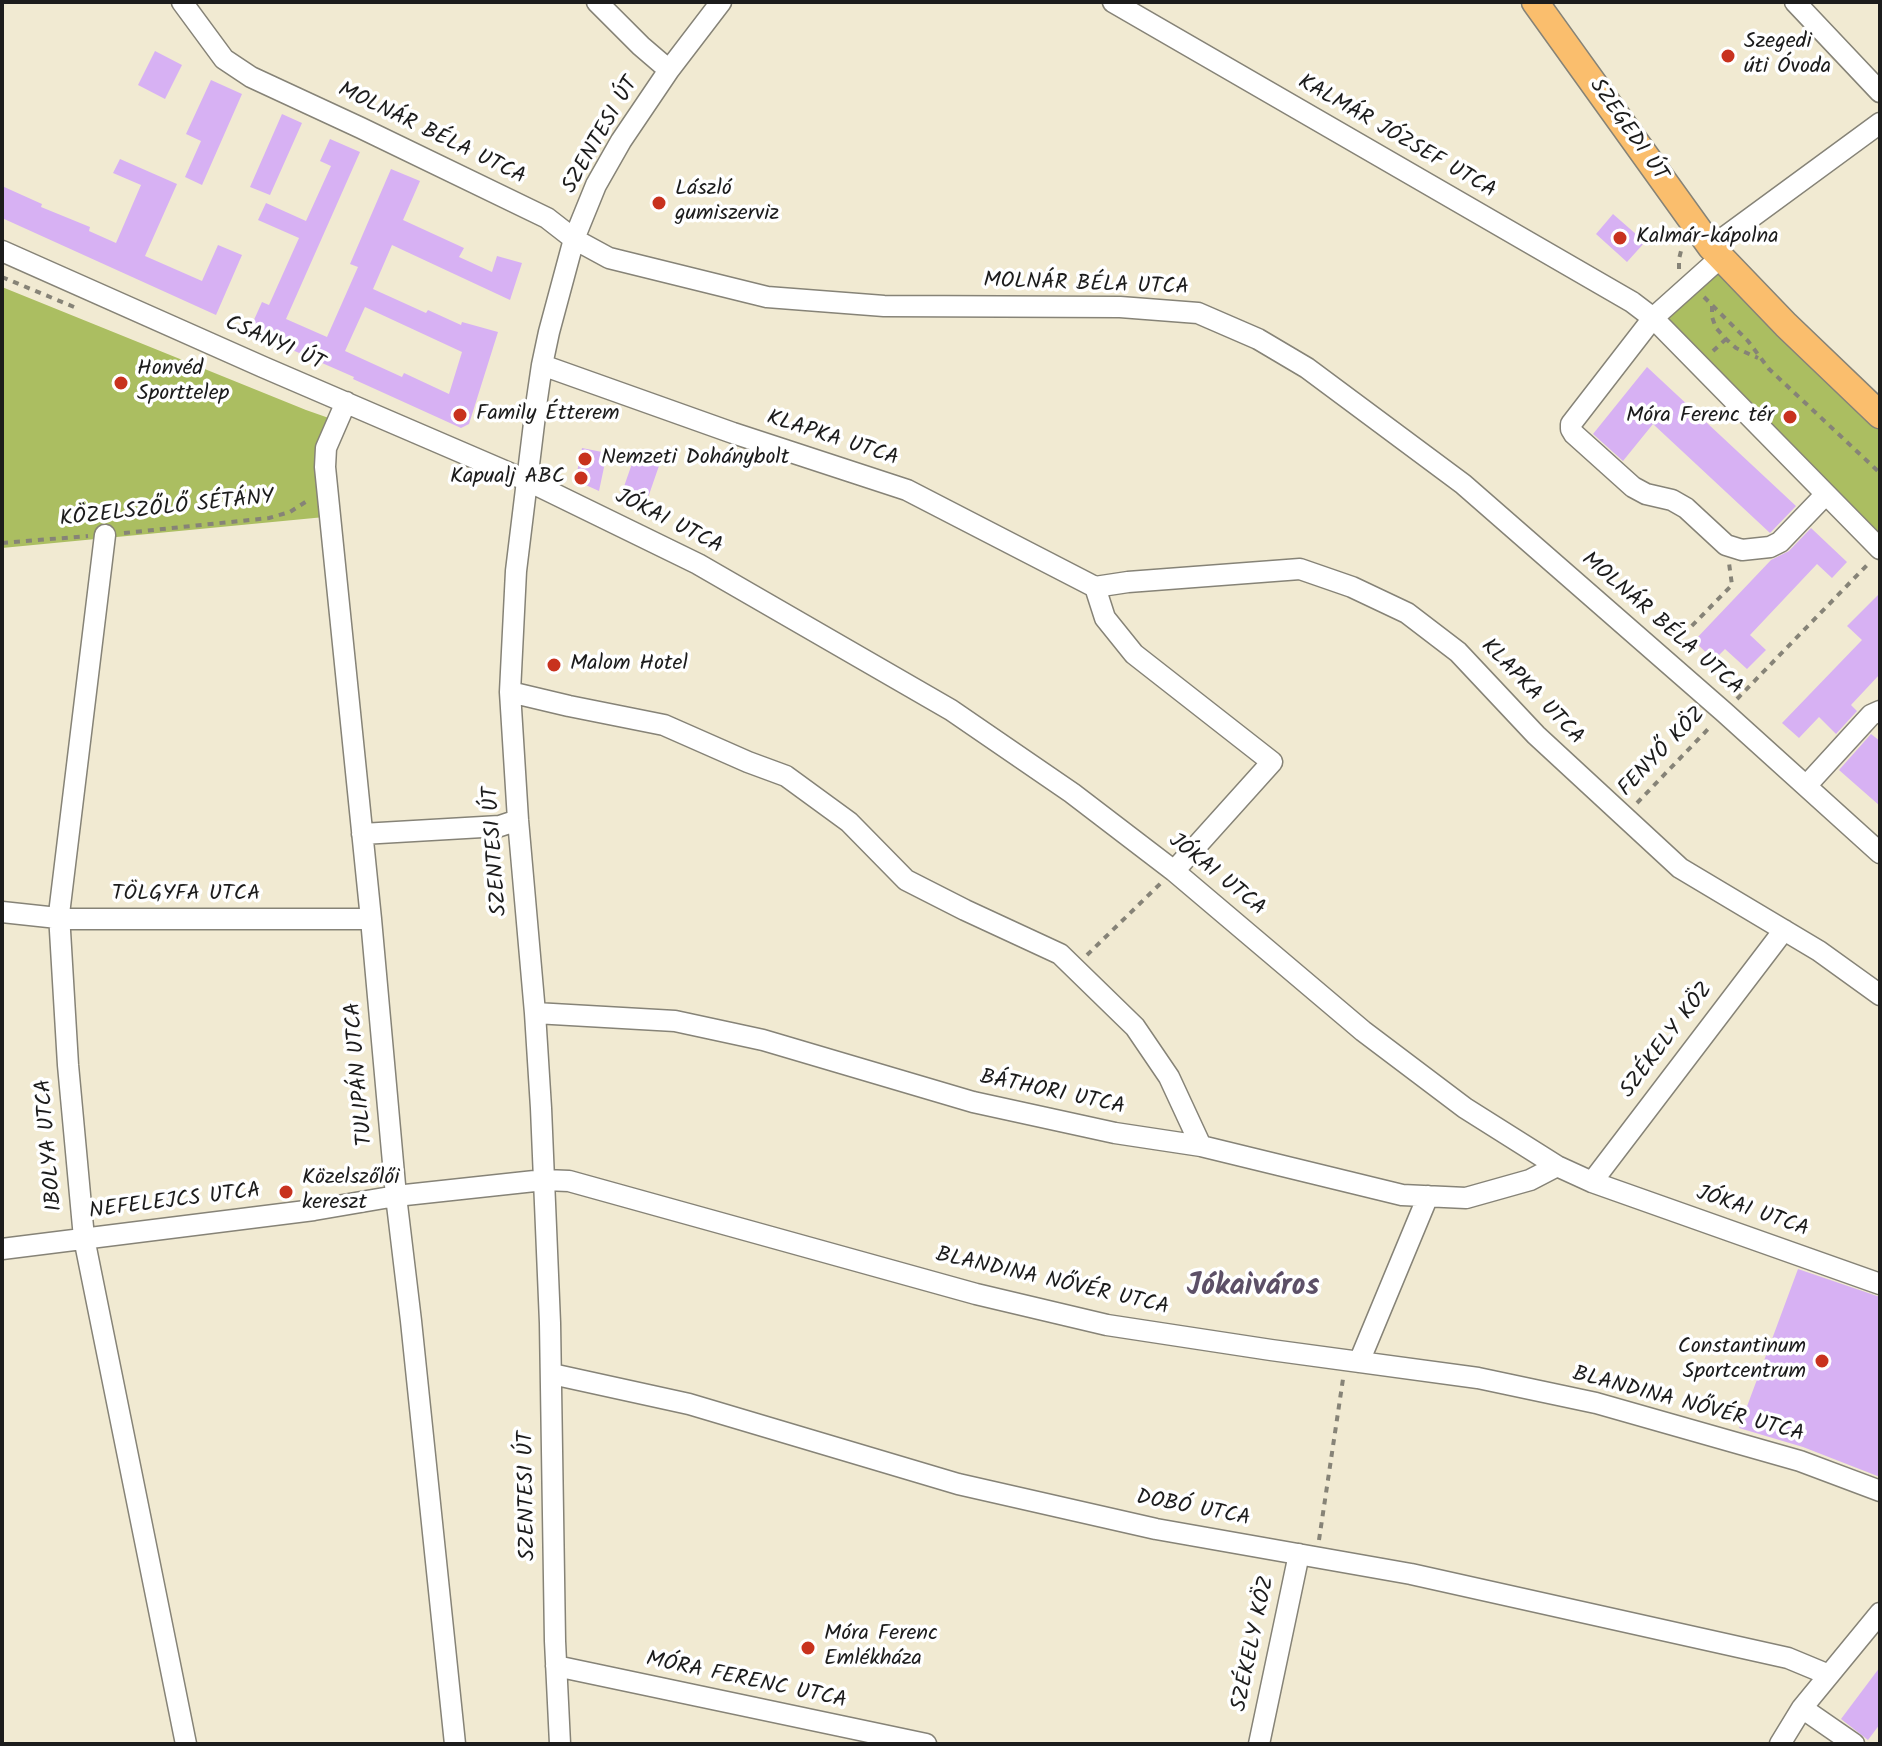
<!DOCTYPE html>
<meta charset="utf-8">
<style>
body{margin:0}
#map{position:relative;width:1882px;height:1746px;overflow:hidden;background:#f1ead2;font-family:Kalam,sans-serif}
canvas{display:block}
.frame{position:absolute;inset:0;border:4px solid #1c1c1c;pointer-events:none}
</style>
<div id="map">
<canvas width="1882" height="1746"></canvas>
<div class="frame"></div>
</div>
<script>
const ctx = document.querySelector('canvas').getContext('2d');
ctx.lineJoin = 'round';
function fillPath(path, color) { ctx.fillStyle = color; ctx.fill(path, 'evenodd'); }
const shape = rows => new Path2D(rows.map(r => 'M' + r).join(''));
function stroke(path, color, width, dash) { ctx.strokeStyle = color; ctx.lineWidth = width; ctx.lineCap = dash ? 'butt' : 'round'; ctx.setLineDash(dash || []); ctx.stroke(path); }
function drawText(font, color, halo, rows, align = 'center') {
  ctx.font = font + ' Kalam,sans-serif'; ctx.lineWidth = 7; ctx.setLineDash([]); ctx.textBaseline = 'middle'; ctx.strokeStyle = halo; ctx.fillStyle = color; for (const [text, x, y, turn = 0] of rows) {
    ctx.save(); ctx.translate(x, y); ctx.rotate((+turn || 0) * Math.PI / 180); ctx.textAlign = isNaN(turn) ? turn : align; if (halo) ctx.strokeText(text, 0, 0); ctx.fillText(text, 0, 0); ctx.restore();
  }
}
fillPath(shape([
 [1721,260,1880,418,1880,549,1653,318],
 [2,287,306,410,343,423,331,450,335,516,2,548]
]), '#abbe61');
fillPath(shape([
 [155,51,182,65,165,99,138,85],
 [211,80,242,94,202,185,185,177,201,141,186,134],
 [282,114,302,123,270,195,250,187],
 [330,139,360,152,286,319,327,337,358,267,350,264,391,169,420,181,403,220,464,248,459,257,492,272,497,256,522,263,510,300,392,245,373,289,426,313,428,310,461,325,462,322,498,332,469,424,461,428,353,379,354,377,249,331,262,302,269,305,299,238,258,220,266,203,306,221,331,166,320,161],
 [365,307,462,352,449,394,404,373,402,377,345,351],
 [120,159,177,184,145,256,202,281,218,245,242,255,216,315,2,218,2,186,42,204,41,207,90,227,89,231,116,243,141,185,113,173],
 [1613,214,1645,242,1627,262,1596,234],
 [1647,367,1796,506,1772,531,1770,533,1653,424,1623,461,1593,434],
 [582,448,607,453,599,491,579,482,576,477],
 [636,452,661,460,643,512,619,501],
 [1811,528,1847,562,1832,578,1817,564,1750,635,1766,650,1747,669,1725,649,1714,660,1694,641,1771,560,1789,551],
 [1880,593,1880,674,1851,705,1857,711,1836,734,1819,717,1799,738,1782,723,1862,640,1847,626],
 [1871,734,1880,741,1880,806,1839,770],
 [1798,1269,1880,1297,1880,1477,1803,1447,1739,1428],
 [1880,1667,1880,1724,1868,1740,1841,1719]
]), '#d7b1f3');
const minor = shape([
 [182,2,224,59,251,77,361,128,547,218,574,239,609,258,767,297,884,306,1120,307,1198,313,1258,339,1307,368,1463,484,1724,712,1880,853],
 [597,2,641,46,669,70],
 [1113,2,1632,302,1653,318,1880,549],
 [1795,2,1880,92],
 [1711,247,1880,123],
 [2,251,263,367,528,481,698,564,951,710,1072,793,1174,871,1363,1031,1465,1108,1557,1166,1592,1182,1880,1284],
 [1720,258,1653,318,1571,424,1571,429,1574,434,1633,487,1646,494,1672,500,1686,508,1726,545,1742,550,1770,547,1780,542,1826,494],
 [542,365,733,433,907,490,1095,587,1128,582,1300,569,1352,587,1407,613,1458,652,1536,735,1680,868,1819,951,1880,995],
 [346,402,326,448,325,467,371,919,396,1196,411,1321,455,1744],
 [105,535,59,914,68,1065,84,1238,186,1744],
 [1095,587,1105,618,1134,654,1272,762,1174,871],
 [510,692,569,706,664,725,748,762,786,776,849,822,906,880,965,910,1060,954,1135,1027,1169,1077,1201,1146],
 [1806,786,1871,715,1880,711],
 [362,834,500,826,518,820],
 [2,912,67,919,371,919],
 [535,1013,675,1021,763,1040,973,1102,1115,1133,1201,1146,1402,1195,1466,1198,1530,1180,1557,1166],
 [1592,1182,1784,930],
 [2,1249,314,1210,396,1196,544,1180,569,1181,976,1294,1107,1325,1271,1350,1478,1378,1596,1403,1800,1461,1880,1491],
 [1359,1362,1428,1196],
 [552,1374,689,1404,958,1484,1156,1529,1411,1574,1788,1658,1829,1675],
 [556,1666,926,1744],
 [1802,1708,1854,1744],
 [560,1744,555,1641,550,1323,541,1108,535,1013,518,820,510,692,516,571,537,399,542,365,549,332,574,239,596,185,621,141,669,70,721,2],
 [1259,1744,1299,1554],
 [1780,1744,1802,1708,1880,1613]
]);
const major = shape([
 [1535,2,1711,247,1786,325,1880,415]
]);
stroke(minor, '#868377', 23);
stroke(major, '#868377', 29);
stroke(shape([
 [1679,269,1679,259,1682,247],
 [2,277,74,307],
 [1704,297,1748,341,1769,369,1880,473],
 [1712,306,1712,317,1716,328,1726,339,1736,348,1758,358],
 [1713,351,1726,339],
 [124,533,269,518,290,512,310,499],
 [2,543,88,536],
 [1675,643,1732,585,1729,563],
 [1737,699,1870,562],
 [1637,803,1711,726],
 [1087,955,1161,883],
 [1319,1540,1343,1379]
]), '#868377', 4, [6, 6]);
stroke(minor, '#fff', 20);
stroke(major, '#fabe6d', 26);
for (const [x, y, r, color] of [
 [1728,56,8,"#c8321e"],
 [659,203,8,"#c8321e"],
 [1620,238,8,"#c8321e"],
 [121,383,8,"#c8321e"],
 [460,415,8,"#c8321e"],
 [1790,417,8,"#c8321e"],
 [585,459,8,"#c8321e"],
 [581,478,8,"#c8321e"],
 [554,665,8,"#c8321e"],
 [286,1192,8,"#c8321e"],
 [1822,1361,8,"#c8321e"],
 [808,1648,8,"#c8321e"]
]) { const dot = new Path2D(); dot.arc(x, y, r, 0, 2 * Math.PI); ctx.fillStyle = color; ctx.fill(dot); stroke(dot, '#fff', 3); }
drawText('22px', '#1c1c1c', '#fff', [
 ["Szegedi",1744,43],
 ["úti Óvoda",1744,68],
 ["László",675,190],
 ["gumiszerviz",675,215],
 ["Kalmár-kápolna",1636,238],
 ["Honvéd",137,370],
 ["Sporttelep",137,395],
 ["Family Étterem",476,415],
 ["Móra Ferenc tér",1774,417,"right"],
 ["Nemzeti Dohánybolt",601,459],
 ["Kapualj ABC",565,478,"right"],
 ["Malom Hotel",570,665],
 ["Közelszőlői",302,1179],
 ["kereszt",302,1204],
 ["Constantinum",1806,1348,"right"],
 ["Sportcentrum",1806,1373,"right"],
 ["Móra Ferenc",824,1635],
 ["Emlékháza",824,1660]
], 'left');
drawText('22px', '#1c1c1c', '#fff', [
 ["SZEGEDI ÚT",1627,131,55],
 ["MOLNÁR BÉLA UTCA",431,135,26],
 ["SZENTESI ÚT",602,136,-60],
 ["KALMÁR JÓZSEF UTCA",1396,138,30],
 ["MOLNÁR BÉLA UTCA",1086,286,2],
 ["CSANYI ÚT",274,345,24],
 ["KLAPKA UTCA",832,440,18],
 ["KÖZELSZŐLŐ SÉTÁNY",167,510,-6],
 ["JÓKAI UTCA",668,523,27],
 ["MOLNÁR BÉLA UTCA",1661,625,41],
 ["KLAPKA UTCA",1531,693,46],
 ["FENYŐ KÖZ",1663,753,-46],
 ["SZENTESI ÚT",497,851,-94],
 ["JÓKAI UTCA",1216,876,39],
 ["TÖLGYFA UTCA",186,895],
 ["SZÉKELY KÖZ",1668,1041,-53],
 ["TULIPÁN UTCA",361,1074,-95],
 ["BÁTHORI UTCA",1052,1094,12],
 ["IBOLYA UTCA",51,1145,-95],
 ["NEFELEJCS UTCA",175,1203,-7],
 ["JÓKAI UTCA",1752,1213,19],
 ["BLANDINA NŐVÉR UTCA",1052,1283,13],
 ["BLANDINA NŐVÉR UTCA",1688,1406,15],
 ["SZENTESI ÚT",529,1496,-91],
 ["DOBÓ UTCA",1193,1510,11],
 ["SZÉKELY KÖZ",1255,1644,-78],
 ["MÓRA FERENC UTCA",746,1682,12]
]);
drawText('bold 30px', '#5d5067', '#fff', [
 ["Jókaiváros",1253,1289]
]);
</script>
